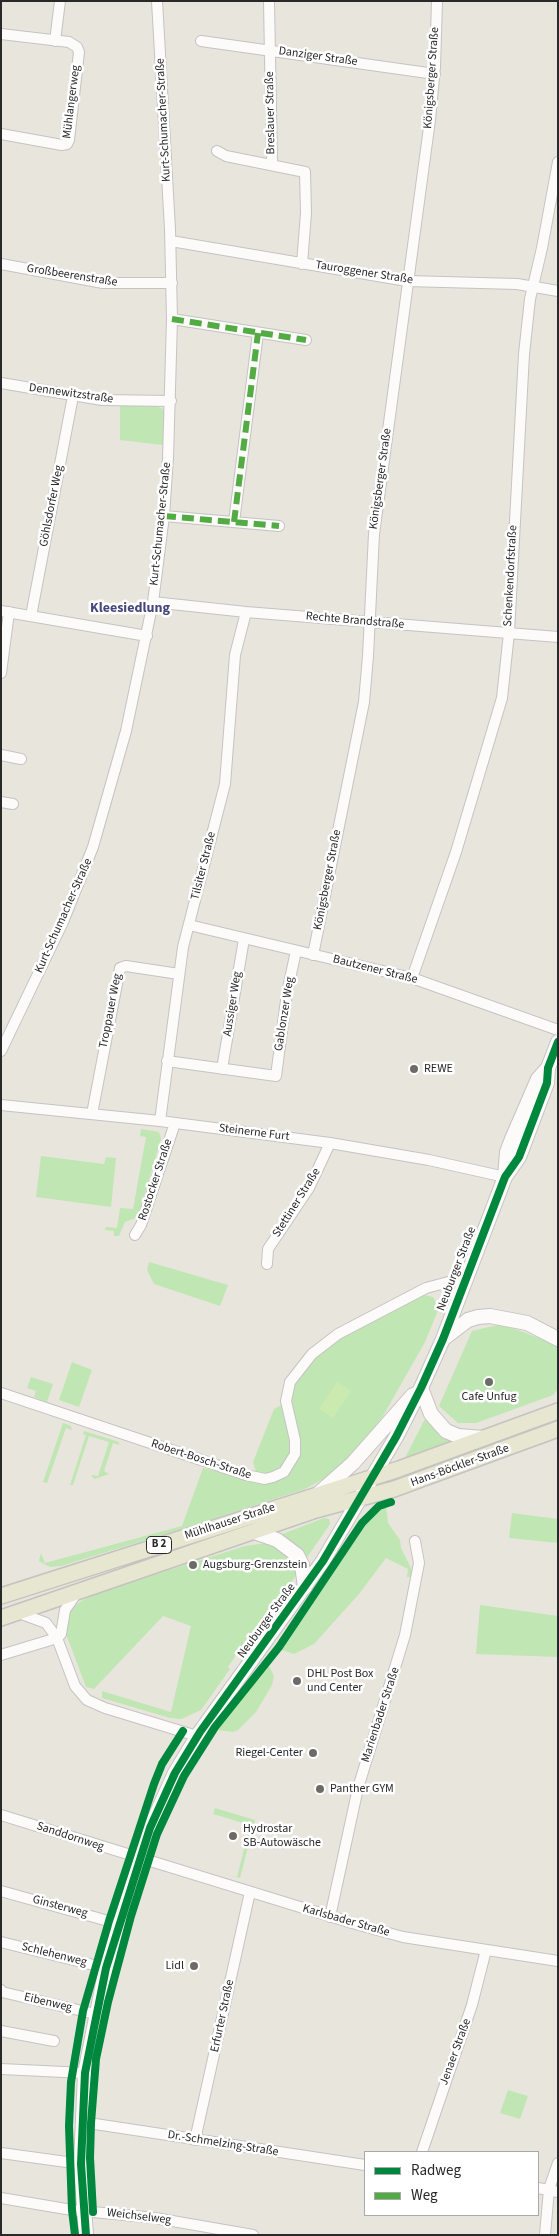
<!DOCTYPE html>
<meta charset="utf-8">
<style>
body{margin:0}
#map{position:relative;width:559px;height:2236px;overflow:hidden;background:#e8e5dd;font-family:"Source Sans 3",sans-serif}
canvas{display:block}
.frame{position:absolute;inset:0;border:2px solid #292929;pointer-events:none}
.legend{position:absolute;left:364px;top:2151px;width:175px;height:65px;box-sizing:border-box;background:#fff;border:1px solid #a9a9a9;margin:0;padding:6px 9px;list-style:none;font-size:15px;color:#292929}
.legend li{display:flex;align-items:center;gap:10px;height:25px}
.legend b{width:25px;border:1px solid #a9a9a9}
</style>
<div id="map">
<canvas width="559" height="2236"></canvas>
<div class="frame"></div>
<ul class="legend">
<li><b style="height:6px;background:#00873e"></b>Radweg</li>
<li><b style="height:6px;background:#53ab44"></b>Weg</li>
</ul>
</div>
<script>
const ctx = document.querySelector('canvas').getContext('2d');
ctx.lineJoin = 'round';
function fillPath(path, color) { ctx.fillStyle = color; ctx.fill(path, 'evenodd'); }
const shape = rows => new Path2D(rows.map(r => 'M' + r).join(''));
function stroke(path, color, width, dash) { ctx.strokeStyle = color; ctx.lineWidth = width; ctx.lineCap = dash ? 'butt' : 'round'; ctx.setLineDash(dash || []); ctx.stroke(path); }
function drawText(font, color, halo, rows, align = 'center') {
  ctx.font = font + ' "Source Sans 3",sans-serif'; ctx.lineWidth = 5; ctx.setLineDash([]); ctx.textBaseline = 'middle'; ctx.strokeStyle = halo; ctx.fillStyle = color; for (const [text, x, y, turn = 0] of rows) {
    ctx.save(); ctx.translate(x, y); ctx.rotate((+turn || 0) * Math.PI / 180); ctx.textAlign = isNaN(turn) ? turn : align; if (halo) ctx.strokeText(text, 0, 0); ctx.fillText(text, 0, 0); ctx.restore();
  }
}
fillPath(shape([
 [120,406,156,406,163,409,165,416,163,445,120,440],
 [141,1129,159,1132,161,1139,138,1217,125,1222,119,1236,114,1236,114,1231,105,1230,106,1227,117,1228,120,1208,133,1209,146,1137,140,1136],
 [41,1156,104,1164,106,1157,116,1158,111,1207,36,1197],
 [149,1262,228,1285,220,1306,154,1284,147,1270],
 [425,1295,433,1297,439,1308,425,1342,383,1416,356,1452,327,1477,305,1489,188,1527,61,1566,50,1567,39,1561,41,1553,45,1563,182,1526,203,1468,255,1480,256,1472,253,1462,274,1409,289,1401,293,1383,313,1356,340,1336,413,1298],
 [502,1324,557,1345,558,1389,553,1395,476,1423,458,1423,439,1406,472,1331],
 [72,1362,92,1370,79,1407,59,1400],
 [31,1377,53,1384,47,1402,34,1397,36,1391,27,1388],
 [426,1417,450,1442,405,1458],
 [63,1423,71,1426,72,1430,66,1428,47,1483,43,1482],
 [84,1431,119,1442,119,1445,113,1443,104,1471,109,1474,95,1479,91,1476,93,1475,98,1476,109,1442,89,1436,73,1485,70,1485,86,1435,83,1434],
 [386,1506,388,1523,400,1540,401,1548,412,1570,411,1577,407,1577,408,1569,386,1558,359,1594,314,1644,294,1654,280,1649,308,1610,367,1520],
 [512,1513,558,1519,558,1543,509,1538],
 [324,1518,329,1519,330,1524,306,1559,280,1535],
 [267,1543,278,1545,297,1565,297,1574,254,1635,251,1633,228,1667,230,1669,201,1710,181,1719,170,1718,102,1698,102,1691,171,1712,191,1626,163,1616,94,1689,86,1687,66,1634,66,1618,74,1606,93,1594,245,1546],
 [480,1605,558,1616,558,1657,476,1654],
 [268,1664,274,1676,272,1685,256,1712,238,1730,233,1732,217,1730],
 [215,1808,255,1820,240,1878,214,1871,237,1877,250,1825,213,1814],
 [508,2090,528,2096,520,2119,500,2113]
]), '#c0e6b4');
fillPath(shape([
 [337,1382,351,1391,333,1418,319,1409]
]), '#cbeab0');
const street = shape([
 [269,1,272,165],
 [1,34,69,42,77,47,79,52,69,140,67,144,62,145,1,134],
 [55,41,60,1],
 [201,41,435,74],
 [217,151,226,156,305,172,306,213,302,264],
 [171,241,407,281,517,284,558,291],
 [1,264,103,283,172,283],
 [172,319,306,340],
 [1,383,102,400,171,401],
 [164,516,279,526],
 [234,522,258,333],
 [153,602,246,612,558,637],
 [1,611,147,636],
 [31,616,73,396],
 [1,673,9,612],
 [1,755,21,759],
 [1,802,13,804],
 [189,925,412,978,558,1030],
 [313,955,364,702,368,656,374,534,430,120,435,67,437,1],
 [412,978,456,852,502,698,509,633,524,354,530,299,542,248,558,162],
 [1,1051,63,922,93,847,126,731,153,602,164,516,168,458,172,319,170,229,157,1],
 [167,1061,276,1076,287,993,296,951],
 [222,1069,244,939],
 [1,1105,160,1121,330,1143,429,1160,505,1177],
 [92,1114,120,968,126,966,179,974],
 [160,1121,183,947,225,784,235,655,246,612],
 [135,1235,141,1225,175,1123],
 [267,1264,268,1249,309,1188,330,1143],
 [1,1393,246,1475,265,1479,273,1477,284,1472,295,1454,295,1440,286,1401,290,1382,312,1354,338,1334,426,1288,467,1277],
 [19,1613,46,1623,57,1638,75,1686,87,1700,105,1708,197,1736],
 [1,1655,57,1638,61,1634,65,1610,76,1594],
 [1,1815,352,1923,403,1937,558,1961],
 [1,1891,119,1924],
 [330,1917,358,1788,405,1635,419,1563,415,1541],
 [1,1942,106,1968],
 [1,1990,2,1992,95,2014],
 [1,2031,54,2041],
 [1,2069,85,2073],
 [82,2122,365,2165],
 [195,2140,250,1892],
 [422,2152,472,2005,486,1950],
 [1,2153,81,2164],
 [538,2188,558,2192],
 [1,2198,72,2210,155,2218,253,2235],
 [545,2235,549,2189,558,2163]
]);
const secondary = shape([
 [505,1177,507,1152,512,1139,538,1079,548,1068,558,1042],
 [443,1339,468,1320,478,1317,490,1316,527,1323,558,1339],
 [421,1388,431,1414,446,1431,458,1436,484,1438],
 [318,1494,353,1463,413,1395],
 [254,1532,277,1540,297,1555,302,1565,305,1587],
 [86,2235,81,2164,85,2073,106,1968,150,1828,175,1773,200,1732,323,1561,396,1437,421,1388,443,1339,505,1177,519,1157,547,1083,548,1068]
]);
const primary = shape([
 [1,1596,399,1469,558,1411],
 [1,1618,316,1510,394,1489,558,1429]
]);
stroke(street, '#c5c3c3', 12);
stroke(secondary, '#c5c3c3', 16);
stroke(primary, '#c4c3c0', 18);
stroke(street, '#fcfbfa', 10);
stroke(secondary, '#fcfbfa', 14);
stroke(primary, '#e7e6d1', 15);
stroke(shape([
 [172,319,306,340],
 [164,516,279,526],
 [234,522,258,333]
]), '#53ab44', 6, [12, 6]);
stroke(shape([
 [93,2212,90,2158,91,2123,96,2059,108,2002,131,1916,157,1834,184,1776,215,1727,279,1647,362,1523,379,1506,391,1502],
 [75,2235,72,2210,69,2126,71,2082,83,2011,109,1921,154,1784,162,1764,183,1731],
 [86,2235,81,2164,85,2073,106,1968,150,1828,175,1773,200,1732,323,1561,396,1437,421,1388,443,1339,505,1177,519,1157,547,1083,548,1068,558,1042]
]), '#00873e', 8);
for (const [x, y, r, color] of [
 [414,1069,5,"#6c6b68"],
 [489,1382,5,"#6c6b68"],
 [193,1565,5,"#6c6b68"],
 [297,1681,5,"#6c6b68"],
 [313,1753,5,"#6c6b68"],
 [320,1789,5,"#6c6b68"],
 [233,1836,5,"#6c6b68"],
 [194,1966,5,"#6c6b68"]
]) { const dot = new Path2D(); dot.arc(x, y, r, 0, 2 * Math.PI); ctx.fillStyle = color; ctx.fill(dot); stroke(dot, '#fff', 2); }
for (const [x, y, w] of [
 [159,1545,25]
]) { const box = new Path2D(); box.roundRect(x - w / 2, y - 8.5, w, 17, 4); ctx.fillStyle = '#fff'; ctx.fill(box); stroke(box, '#292929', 1); }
drawText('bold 11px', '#292929', null, [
 ["B 2",159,1545]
]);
drawText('12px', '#292929', '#fff', [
 ["Danziger Straße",318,57,8],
 ["Königsberger Straße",432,78,-86],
 ["Mühlangerweg",72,102,-83],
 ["Breslauer Straße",271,113,-91],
 ["Kurt-Schumacher-Straße",164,120,-93],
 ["Tauroggener Straße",364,273,9],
 ["Großbeerenstraße",72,276,9],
 ["Dennewitzstraße",71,394,8],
 ["Königsberger Straße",381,479,-82],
 ["Göhlsdorfer Weg",52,506,-79],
 ["Kurt-Schumacher-Straße",161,524,-84],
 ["Schenkendorfstraße",511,576,-87],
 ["Rechte Brandstraße",355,621,5],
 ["Tilsiter Straße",204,866,-76],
 ["Königsberger Straße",328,880,-79],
 ["Kurt-Schumacher-Straße",64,916,-66],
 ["Bautzener Straße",375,970,14],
 ["Aussiger Weg",233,1004,-81],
 ["Troppauer Weg",111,1011,-79],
 ["Gablonzer Weg",285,1014,-81],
 ["Steinerne Furt",254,1133,7],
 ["Rostocker Straße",156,1180,-72],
 ["Stettiner Straße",297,1203,-58],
 ["Neuburger Straße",457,1269,-69],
 ["Robert-Bosch-Straße",201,1460,18],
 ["Hans-Böckler-Straße",460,1466,-20],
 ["Mühlhauser Straße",230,1522,-18],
 ["Neuburger Straße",267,1621,-54],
 ["Marienbader Straße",381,1715,-72],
 ["Sanddornweg",70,1837,18],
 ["Ginsterweg",60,1907,15],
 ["Karlsbader Straße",346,1921,16],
 ["Schlehenweg",54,1955,14],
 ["Eibenweg",48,2003,13],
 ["Erfurter Straße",223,2016,-78],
 ["Jenaer Straße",456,2052,-70],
 ["Dr.-Schmelzing-Straße",223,2144,9],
 ["Weichselweg",139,2217,7]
]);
drawText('12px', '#292929', '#fff', [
 ["REWE",424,1069],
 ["Cafe Unfug",489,1397,"center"],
 ["Augsburg-Grenzstein",203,1565],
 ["DHL Post Box",307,1674],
 ["und Center",307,1688],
 ["Riegel-Center",303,1753,"right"],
 ["Panther GYM",330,1789],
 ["Hydrostar",243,1829],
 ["SB-Autowäsche",243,1843],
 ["Lidl",184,1966,"right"]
], 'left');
drawText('bold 14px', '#47467c', '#fff', [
 ["Kleesiedlung",130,609]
]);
</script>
